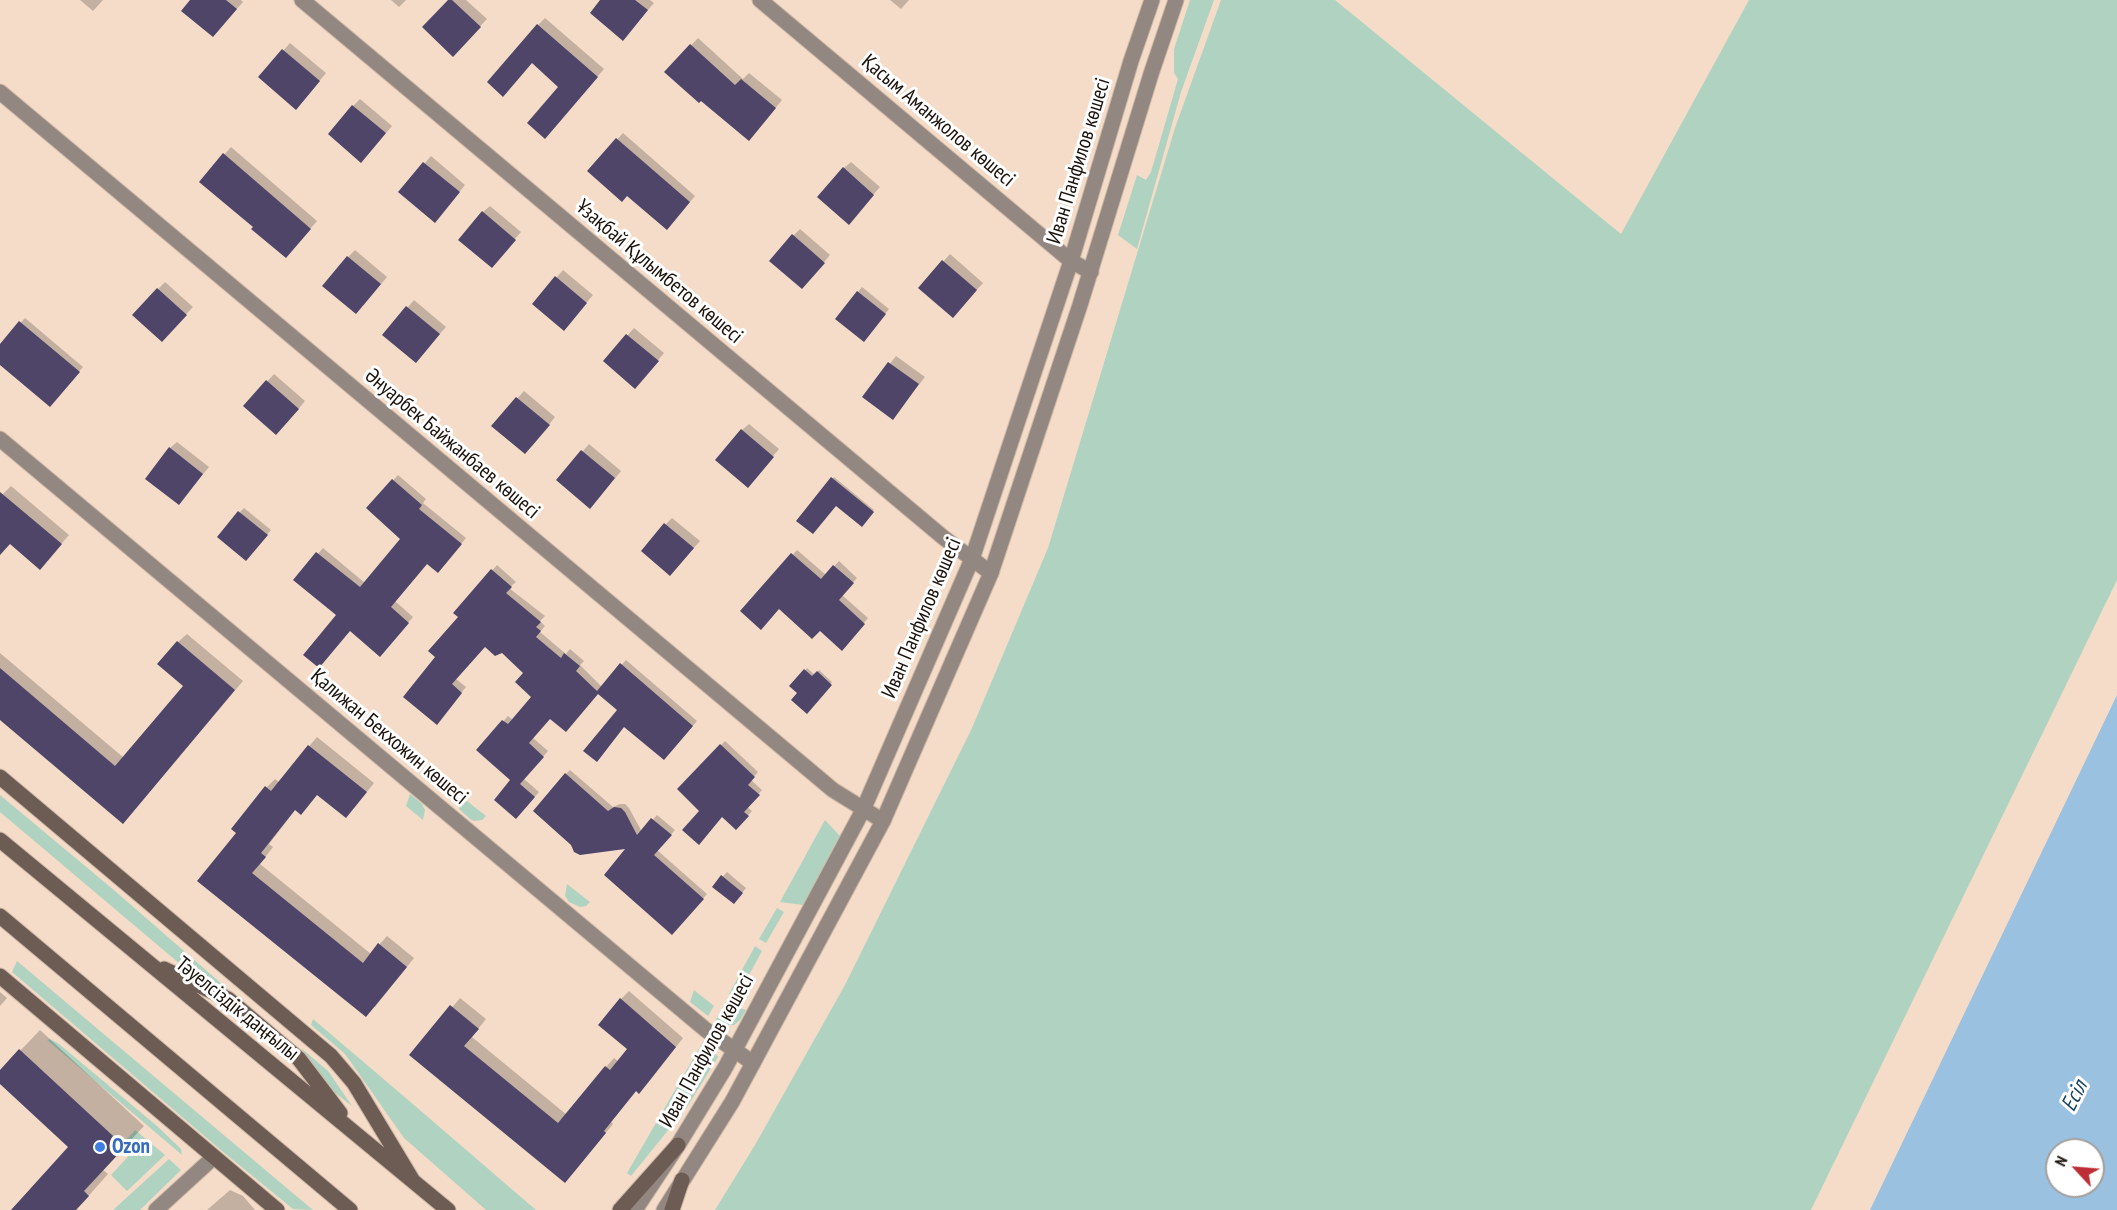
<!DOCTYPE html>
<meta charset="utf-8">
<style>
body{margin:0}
#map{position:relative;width:2117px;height:1210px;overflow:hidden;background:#f4dcc8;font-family:"PT Sans Narrow",sans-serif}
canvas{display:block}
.north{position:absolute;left:2045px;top:1138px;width:60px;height:60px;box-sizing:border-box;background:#fff;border:2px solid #a3a09d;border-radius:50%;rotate:296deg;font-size:16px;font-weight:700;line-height:24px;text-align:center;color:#19110a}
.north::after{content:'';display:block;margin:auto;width:21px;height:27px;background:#be2e37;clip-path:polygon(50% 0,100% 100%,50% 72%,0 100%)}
</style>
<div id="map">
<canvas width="2117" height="1210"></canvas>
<div class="north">N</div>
</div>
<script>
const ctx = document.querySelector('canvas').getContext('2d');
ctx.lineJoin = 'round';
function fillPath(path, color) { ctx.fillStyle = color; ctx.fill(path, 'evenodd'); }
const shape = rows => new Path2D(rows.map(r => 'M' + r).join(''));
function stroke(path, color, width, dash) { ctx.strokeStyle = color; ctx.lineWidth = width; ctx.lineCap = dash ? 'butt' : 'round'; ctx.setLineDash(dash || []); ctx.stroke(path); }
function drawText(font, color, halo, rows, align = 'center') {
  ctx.font = font + ' "PT Sans Narrow",sans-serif'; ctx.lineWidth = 6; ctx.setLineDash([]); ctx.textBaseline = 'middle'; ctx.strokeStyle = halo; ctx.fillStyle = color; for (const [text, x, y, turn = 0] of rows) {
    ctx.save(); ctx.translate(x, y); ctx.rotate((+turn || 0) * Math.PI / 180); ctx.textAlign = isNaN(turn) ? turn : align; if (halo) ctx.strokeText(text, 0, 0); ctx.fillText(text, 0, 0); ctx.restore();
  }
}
fillPath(shape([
 [1190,0,1214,0,1181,92,1137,249,1118,235,1137,175,1146,180,1151,172,1178,79,1174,73,1174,49],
 [1221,0,1335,0,1621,234,1749,0,2117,0,2117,580,1811,1210,715,1210,755,1145,845,985,972,728,1048,548,1175,128],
 [410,794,422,804,425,810,423,820,406,806],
 [0,795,115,891,238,998,193,975,0,812],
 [463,798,486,816,482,820,474,821,470,819,459,809],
 [825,820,840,836,803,905,780,902],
 [567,884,590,902,586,906,580,907,569,902,565,896],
 [777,908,784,912,766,943,759,939],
 [755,946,762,951,736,999,729,994],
 [17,961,194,1110,313,1210,293,1209,222,1151,12,972],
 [694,990,714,1006,708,1016,690,1002],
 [725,1003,746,1010,740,1020,734,1025,721,1025,715,1022],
 [313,1019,407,1099,536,1210,486,1210,404,1138,345,1054,311,1025],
 [50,1039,59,1044,157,1126,181,1149,182,1155,47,1040],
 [704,1040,718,1057,687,1107,631,1176,627,1173],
 [301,1048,328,1071,352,1106,330,1089],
 [135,1130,165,1155,127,1191,111,1175,134,1150,125,1141],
 [169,1159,181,1170,140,1210,113,1210]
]), '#b0d3c1');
fillPath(shape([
 [2117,695,2117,1210,1870,1210],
 [2057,1150,2093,1150,2093,1186,2057,1186]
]), '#9ac1e0');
fillPath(shape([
 [80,0,103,0,93,11],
 [192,0,241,0,243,2,220,28],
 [391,0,406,0,399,7],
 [450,0,466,0,487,19,453,55],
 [602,0,650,0,654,3,623,39],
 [890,0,909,0,901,9],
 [545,18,604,69,552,130,560,86,538,25],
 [698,38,743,79,749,73,782,100,756,132,666,72],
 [290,43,326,73,303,101,260,77],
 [360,99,392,126,368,154,353,106],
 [623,133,695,196,673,222,589,171],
 [231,147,317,221,293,249,255,227,201,181],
 [431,156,465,185,441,214,400,192],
 [851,162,880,187,855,216,844,168],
 [490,206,521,232,498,259,483,212],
 [800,229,830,255,809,280,793,236],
 [355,250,387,277,363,306,348,257],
 [950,254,983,283,959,310,920,288],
 [563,270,593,295,570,322,534,304],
 [165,282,193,307,161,340,134,314],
 [862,287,889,309,868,336,837,318],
 [414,300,446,327,422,354,384,335],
 [25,318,83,367,54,400,0,363,0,346],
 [634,328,664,353,642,380,605,361],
 [896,356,925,377,893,418,864,397],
 [274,374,305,401,283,427,245,406],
 [524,391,555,417,532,446,493,426],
 [749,424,779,449,754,479,742,430],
 [177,442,209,467,179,503,170,448],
 [589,444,621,471,597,500,558,480],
 [398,475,426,499,423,503,466,538,443,566,428,563,395,601,413,617,385,650,296,579,323,548,365,583,402,539,368,508],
 [834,477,874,510,862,525,837,504,798,520],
 [11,486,69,535,48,559,10,542,0,555,0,497],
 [244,508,271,530,250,555,240,512],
 [672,518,700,541,677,567,666,524],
 [797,550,826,575,839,561,857,578,842,595,868,618,846,644,779,608,742,611],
 [497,565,516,582,509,588,545,616,540,621,545,626,540,632,566,654,570,649,584,661,580,665,602,687,626,660,697,721,669,754,598,693,551,717,533,738,548,751,524,779,539,792,521,813,513,780,478,750,508,716,513,720,534,697,525,673,502,651,485,645,456,679,466,687,441,718,437,657,460,616,455,613],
 [187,634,243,681,131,814,0,718,0,653,124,758,185,686,178,642],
 [807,668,815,675,819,670,832,682,807,712,799,693,791,686],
 [317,737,374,783,354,808,318,794,296,809,269,844,273,847,260,864,371,954,387,936,414,958,375,1007,199,880,238,832,267,787,275,779,279,782],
 [725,741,758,772,751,780,762,790,747,807,752,811,736,828,722,815,679,789],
 [570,770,613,807,620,804,625,804,629,808,642,832,657,815,675,830,657,850,707,894,672,933,629,848,566,774],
 [727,872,746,888,738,898,714,886],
 [629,991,683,1038,648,1083,639,1092,637,1090,611,1122,613,1124,574,1172,412,1055,460,998,486,1019,472,1037,567,1115,606,1067,614,1058,619,1062,629,1049,621,999],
 [0,992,7,998,0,1006],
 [40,1030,144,1126,103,1170,108,1174,76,1210,13,1210,71,1147,0,1082,0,1072],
 [230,1190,243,1196,255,1210,207,1210]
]), '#0003');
fillPath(shape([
 [190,0,226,0,237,9,213,37,181,11],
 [448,0,452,0,481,27,453,57,422,27],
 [600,0,635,0,648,10,623,41,590,13],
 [537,24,598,77,545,139,527,123,558,87,532,63,503,97,487,82],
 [690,44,735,85,741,79,776,108,749,141,701,101,699,103,664,72],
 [282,49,320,81,296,110,258,77],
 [352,105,386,133,361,163,328,134],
 [616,138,690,202,667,230,627,196,622,202,587,171],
 [223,153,311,229,286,258,251,229,253,227,199,182],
 [423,162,460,192,435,223,398,192],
 [843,167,874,195,849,225,817,197],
 [482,211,516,240,492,268,458,240],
 [792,234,825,263,802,289,769,261],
 [347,256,381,284,356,314,322,286],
 [942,260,977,290,953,318,918,288],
 [555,276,587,303,564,331,532,304],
 [157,288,187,315,162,342,132,315],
 [857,291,886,314,864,342,835,319],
 [406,306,440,334,416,363,382,335],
 [19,321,80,372,50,407,0,365,0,344],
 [626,334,659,361,635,389,603,361],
 [888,362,919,384,893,420,862,397],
 [266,380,299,409,276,435,243,406],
 [516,397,550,425,525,454,491,426],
 [741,429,774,457,748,488,715,460],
 [169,447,203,474,179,505,145,479],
 [581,450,615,478,590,509,556,480],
 [831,477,874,512,862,527,836,506,813,534,796,521],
 [392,479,422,505,419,509,462,544,438,573,427,564,391,607,409,623,380,657,350,631,319,668,303,655,336,615,293,580,316,552,360,587,400,539,366,508],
 [0,492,62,544,40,570,10,544,0,555],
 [238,511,268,535,246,561,217,537],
 [664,523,694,548,670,576,641,551],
 [791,553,821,579,833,565,854,583,839,600,865,624,842,651,820,631,812,639,779,609,761,630,740,611],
 [491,569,512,587,506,593,541,622,536,627,541,631,536,637,561,658,564,653,580,666,576,671,597,691,620,663,693,726,664,760,624,727,597,762,583,751,617,710,598,694,566,732,550,719,529,743,544,757,520,784,535,797,516,819,494,800,510,780,476,750,502,720,508,724,531,697,515,682,523,673,502,653,495,656,485,647,452,684,462,693,437,725,403,697,435,657,428,651,458,617,453,613],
 [177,641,235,690,123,824,0,720,0,668,115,766,183,686,157,664],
 [804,669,812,676,817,671,832,685,807,714,791,700,797,693,789,686],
 [720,744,755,777,748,785,760,795,744,812,749,816,736,830,722,817,699,845,682,830,699,811,677,789],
 [308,745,367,792,346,818,317,795,301,815,295,810,261,853,266,857,252,873,363,963,378,943,407,967,366,1017,197,881,236,833,231,829,265,786,271,791],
 [565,773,608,811,614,807,621,808,625,812,637,835,651,818,672,835,654,855,704,899,672,935,604,875,625,849,580,855,574,852,571,845,533,811],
 [721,875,743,893,734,904,712,887],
 [620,998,676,1047,639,1094,636,1091,604,1131,606,1133,565,1183,409,1055,450,1005,479,1029,464,1046,558,1123,605,1066,610,1070,627,1049,598,1025],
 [19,1049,125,1147,84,1191,89,1196,76,1210,11,1210,68,1147,0,1084,0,1070]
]), '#4e4569');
const minor = shape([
 [302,0,944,538,991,573],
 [760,0,1071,261,1091,272],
 [0,92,833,790,883,821],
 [0,439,706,1030,753,1063],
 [156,1210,214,1157]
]);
const tertiary = shape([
 [635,1210,678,1145,725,1068,863,810,972,559,1071,261,1131,61,1152,0],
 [664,1210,732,1102,753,1063,883,821,991,573,1080,305,1151,74,1176,0]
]);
const secondary = shape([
 [0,777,331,1056,354,1083,413,1181],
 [0,840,448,1210],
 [0,916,350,1210],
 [164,969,228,999,299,1059,340,1113],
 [0,976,277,1210],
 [620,1210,678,1145],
 [672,1210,682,1180]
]);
stroke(minor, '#cdb7a6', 17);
stroke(tertiary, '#cdb7a6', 17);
stroke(secondary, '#cdb7a6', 17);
stroke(minor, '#928781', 15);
stroke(tertiary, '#928781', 15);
stroke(secondary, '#6d5c54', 15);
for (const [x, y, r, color] of [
 [100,1147,6,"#3f7fe0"]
]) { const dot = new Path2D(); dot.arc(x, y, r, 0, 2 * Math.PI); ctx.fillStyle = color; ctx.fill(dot); stroke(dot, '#fff', 2); }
drawText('21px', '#19110a', '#fff', [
 ["Қасым Аманжолов көшесі",938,121,40],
 ["Иван Панфилов көшесі",1079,161,-73],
 ["Ұзақбай Құлымбетов көшесі",659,272,40],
 ["Әнуарбек Байжанбаев көшесі",452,444,40],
 ["Иван Панфилов көшесі",922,618,-67],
 ["Қалижан Бекхожин көшесі",389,737,40],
 ["Тәуелсіздік даңғылы",237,1009,39],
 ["Иван Панфилов көшесі",707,1051,-61]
]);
drawText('bold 21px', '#366cbe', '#fff', [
 ["Ozon",112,1147]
], 'left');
drawText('italic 22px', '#164362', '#fff', [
 ["Есіл",2075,1096,-63]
]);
</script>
